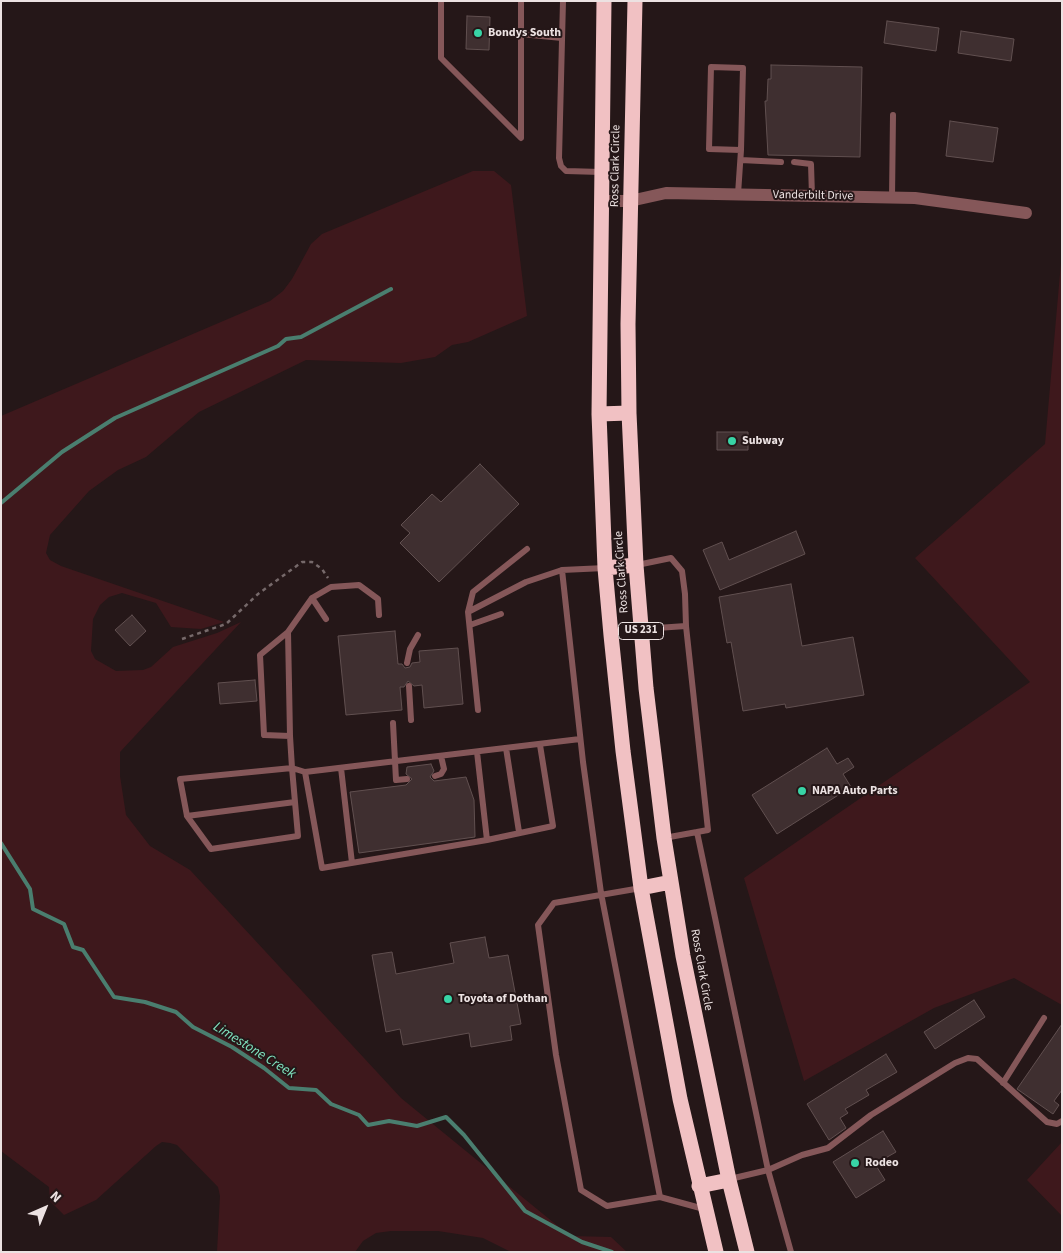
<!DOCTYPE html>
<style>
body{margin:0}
#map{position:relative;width:1063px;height:1253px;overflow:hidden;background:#251718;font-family:"Source Sans 3",sans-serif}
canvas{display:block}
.frame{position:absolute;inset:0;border:2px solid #ece2e2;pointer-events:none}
.north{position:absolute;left:20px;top:1183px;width:50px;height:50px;-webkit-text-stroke:4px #251718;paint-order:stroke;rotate:44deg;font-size:14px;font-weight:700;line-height:20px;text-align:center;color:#ece2e2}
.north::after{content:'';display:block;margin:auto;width:18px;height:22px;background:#ece2e2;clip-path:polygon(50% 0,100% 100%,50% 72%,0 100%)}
</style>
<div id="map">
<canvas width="1063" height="1253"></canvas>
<div class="frame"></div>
<div class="north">N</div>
</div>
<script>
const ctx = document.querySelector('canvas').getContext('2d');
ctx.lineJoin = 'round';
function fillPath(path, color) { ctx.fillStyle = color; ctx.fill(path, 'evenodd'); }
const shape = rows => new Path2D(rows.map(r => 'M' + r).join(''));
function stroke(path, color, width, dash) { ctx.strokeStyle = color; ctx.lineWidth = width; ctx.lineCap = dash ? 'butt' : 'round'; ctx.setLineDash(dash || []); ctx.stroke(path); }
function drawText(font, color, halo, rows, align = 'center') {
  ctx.font = font + ' "Source Sans 3",sans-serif'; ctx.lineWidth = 4; ctx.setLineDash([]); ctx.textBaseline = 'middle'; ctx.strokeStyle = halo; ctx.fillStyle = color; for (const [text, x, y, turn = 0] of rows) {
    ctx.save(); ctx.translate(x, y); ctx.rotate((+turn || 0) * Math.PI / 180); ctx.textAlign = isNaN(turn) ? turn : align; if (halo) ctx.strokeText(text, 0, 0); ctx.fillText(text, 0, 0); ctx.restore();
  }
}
fillPath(shape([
 [473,171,494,171,511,185,527,316,468,342,452,345,435,357,401,363,306,360,199,412,146,457,118,470,89,491,50,535,46,553,50,560,61,566,224,622,201,629,171,627,156,603,122,593,109,597,100,605,93,619,91,651,95,659,116,671,143,670,151,667,173,647,217,633,241,622,120,752,120,776,126,815,150,846,190,870,401,1098,570,1236,611,1237,627,1252,511,1252,483,1238,438,1231,391,1231,376,1233,363,1241,355,1252,217,1252,220,1196,218,1187,177,1145,170,1143,162,1142,156,1146,96,1200,64,1215,50,1201,49,1187,1,1151,1,416,270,301,283,291,292,279,311,244,322,234],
 [1062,251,1062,1005,1014,978,934,1008,804,1081,744,878,1030,682,915,558,1045,444],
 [1062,1142,1062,1216,1027,1180]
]), '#3e181c');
stroke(shape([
 [1,503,62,452,115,418,278,346,286,339,301,337,391,289],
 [1,843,30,889,33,909,64,924,73,947,83,950,114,997,145,1002,176,1012,193,1027,232,1047,264,1068,289,1088,316,1090,331,1104,359,1115,368,1125,389,1121,417,1126,446,1117,464,1135,525,1211,582,1242,612,1252]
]), '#4a7e6f', 4);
const building = shape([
 [467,16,490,17,489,50,466,49,467,16],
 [887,21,939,28,936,51,884,43,887,21],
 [961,31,1014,39,1011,61,958,53,961,31],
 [771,65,862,67,860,157,768,155,765,101,767,101,768,79,771,79,771,65],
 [950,121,998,128,993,162,946,156,950,121],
 [717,432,748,432,748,450,717,450,717,432],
 [480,464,519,504,439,582,400,543,410,533,401,525,432,494,441,502,480,464],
 [796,531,805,554,720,590,703,550,722,542,729,560,796,531],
 [791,584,802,646,853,637,864,695,786,708,785,704,743,711,731,642,727,643,719,597,791,584],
 [132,615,146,631,130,646,115,630,132,615],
 [395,631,398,664,402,664,405,668,410,667,412,663,420,662,419,651,458,648,463,704,424,708,422,685,414,686,408,681,404,687,400,687,402,710,346,715,338,636,395,631],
 [255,680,257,701,220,704,218,683,255,680],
 [827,748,837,764,848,758,854,767,843,774,851,787,777,834,752,795,827,748],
 [431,764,434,771,430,777,434,781,466,777,474,800,475,837,359,853,350,792,406,785,412,779,406,774,407,767,431,764],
 [485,937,489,958,508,955,521,1024,510,1026,512,1040,471,1047,469,1033,403,1045,400,1029,386,1032,372,955,392,952,396,974,454,963,450,943,485,937],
 [974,1000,985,1017,935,1049,924,1032,974,1000],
 [1062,1024,1062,1090,1054,1101,1059,1105,1053,1114,1017,1089,1062,1024],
 [886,1054,897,1072,866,1090,869,1095,845,1109,848,1113,840,1118,846,1128,829,1140,807,1104,886,1054],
 [883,1131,896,1152,875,1164,885,1180,856,1198,833,1162,883,1131]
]);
fillPath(building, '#3f2f30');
stroke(building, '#615050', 1);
stroke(shape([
 [182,639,226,624,258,594,302,562,312,562,322,569,328,578]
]), '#76696a', 2.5, [4, 4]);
stroke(shape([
 [441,1,441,58,521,138,521,1],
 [563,1,559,158,561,166,566,171,601,172],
 [521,34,562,38],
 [741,160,781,162],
 [794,162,811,164,812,196],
 [738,194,741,150,743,68,711,67,709,149,741,150],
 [892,198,893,115],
 [637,565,671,558,682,571,685,594,686,626,708,830,664,838],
 [562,570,583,762,601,893,660,1197],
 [312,598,326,619],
 [468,612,473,592,527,549],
 [379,615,378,599,359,585,331,587,312,598,288,632,290,736,292,768,295,802,187,816,180,779,292,768,305,772,580,739],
 [470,625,501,614],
 [642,629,686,626],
 [288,632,260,655,264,735,290,736],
 [407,663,410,649,418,635],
 [409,686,411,720],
 [478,710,468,612,526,582,562,570,605,568],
 [393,723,396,780,407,779],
 [506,748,519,832],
 [477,752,487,840,553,826,540,745],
 [341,768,352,863],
 [305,772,322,868,487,840],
 [435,776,441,774,444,769,441,756],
 [187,816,211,849,298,836,295,802],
 [697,832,768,1170,791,1252],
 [641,888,554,903,538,925,556,1055,581,1190,607,1206,660,1197,704,1209],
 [1003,1083,1044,1018],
 [730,1179,768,1170,802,1155,828,1148,871,1115,955,1063,968,1058,977,1059,1047,1122,1057,1124,1062,1121]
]), '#855759', 6);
stroke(shape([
 [601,201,630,201,666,193,915,198,1026,213]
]), '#855759', 12);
stroke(shape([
 [604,1,599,414,605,568,611,635,623,751,641,888,680,1099,716,1252],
 [635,1,628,324,629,413,636,565,646,688,664,838,683,956,729,1180,747,1252],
 [599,414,629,413],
 [605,568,636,565],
 [641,888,671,882],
 [699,1186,729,1180]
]), '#f1c1c3', 15);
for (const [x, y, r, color] of [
 [478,33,5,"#38d4a6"],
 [732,441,5,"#38d4a6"],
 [802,791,5,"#38d4a6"],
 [448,999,5,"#38d4a6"],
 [855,1163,5,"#38d4a6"]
]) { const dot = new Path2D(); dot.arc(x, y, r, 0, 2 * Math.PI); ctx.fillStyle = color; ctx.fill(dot); stroke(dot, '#251718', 2); }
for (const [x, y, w] of [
 [641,631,45]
]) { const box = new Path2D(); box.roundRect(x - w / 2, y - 8.5, w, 17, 4); ctx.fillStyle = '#251718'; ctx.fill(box); stroke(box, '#ece2e2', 1); }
drawText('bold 11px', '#ece2e2', null, [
 ["US 231",641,631]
]);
drawText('bold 12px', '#ece2e2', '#251718', [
 ["Bondys South",488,33],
 ["Subway",742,441],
 ["NAPA Auto Parts",812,791],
 ["Toyota of Dothan",458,999],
 ["Rodeo",865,1163]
], 'left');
drawText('12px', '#ece2e2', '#251718', [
 ["Ross Clark Circle",616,166,-89],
 ["Vanderbilt Drive",813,196,1],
 ["Ross Clark Circle",622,572,-94],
 ["Ross Clark Circle",701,970,80]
]);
drawText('italic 14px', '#81e4c0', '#251718', [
 ["Limestone Creek",254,1051,32]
]);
</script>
